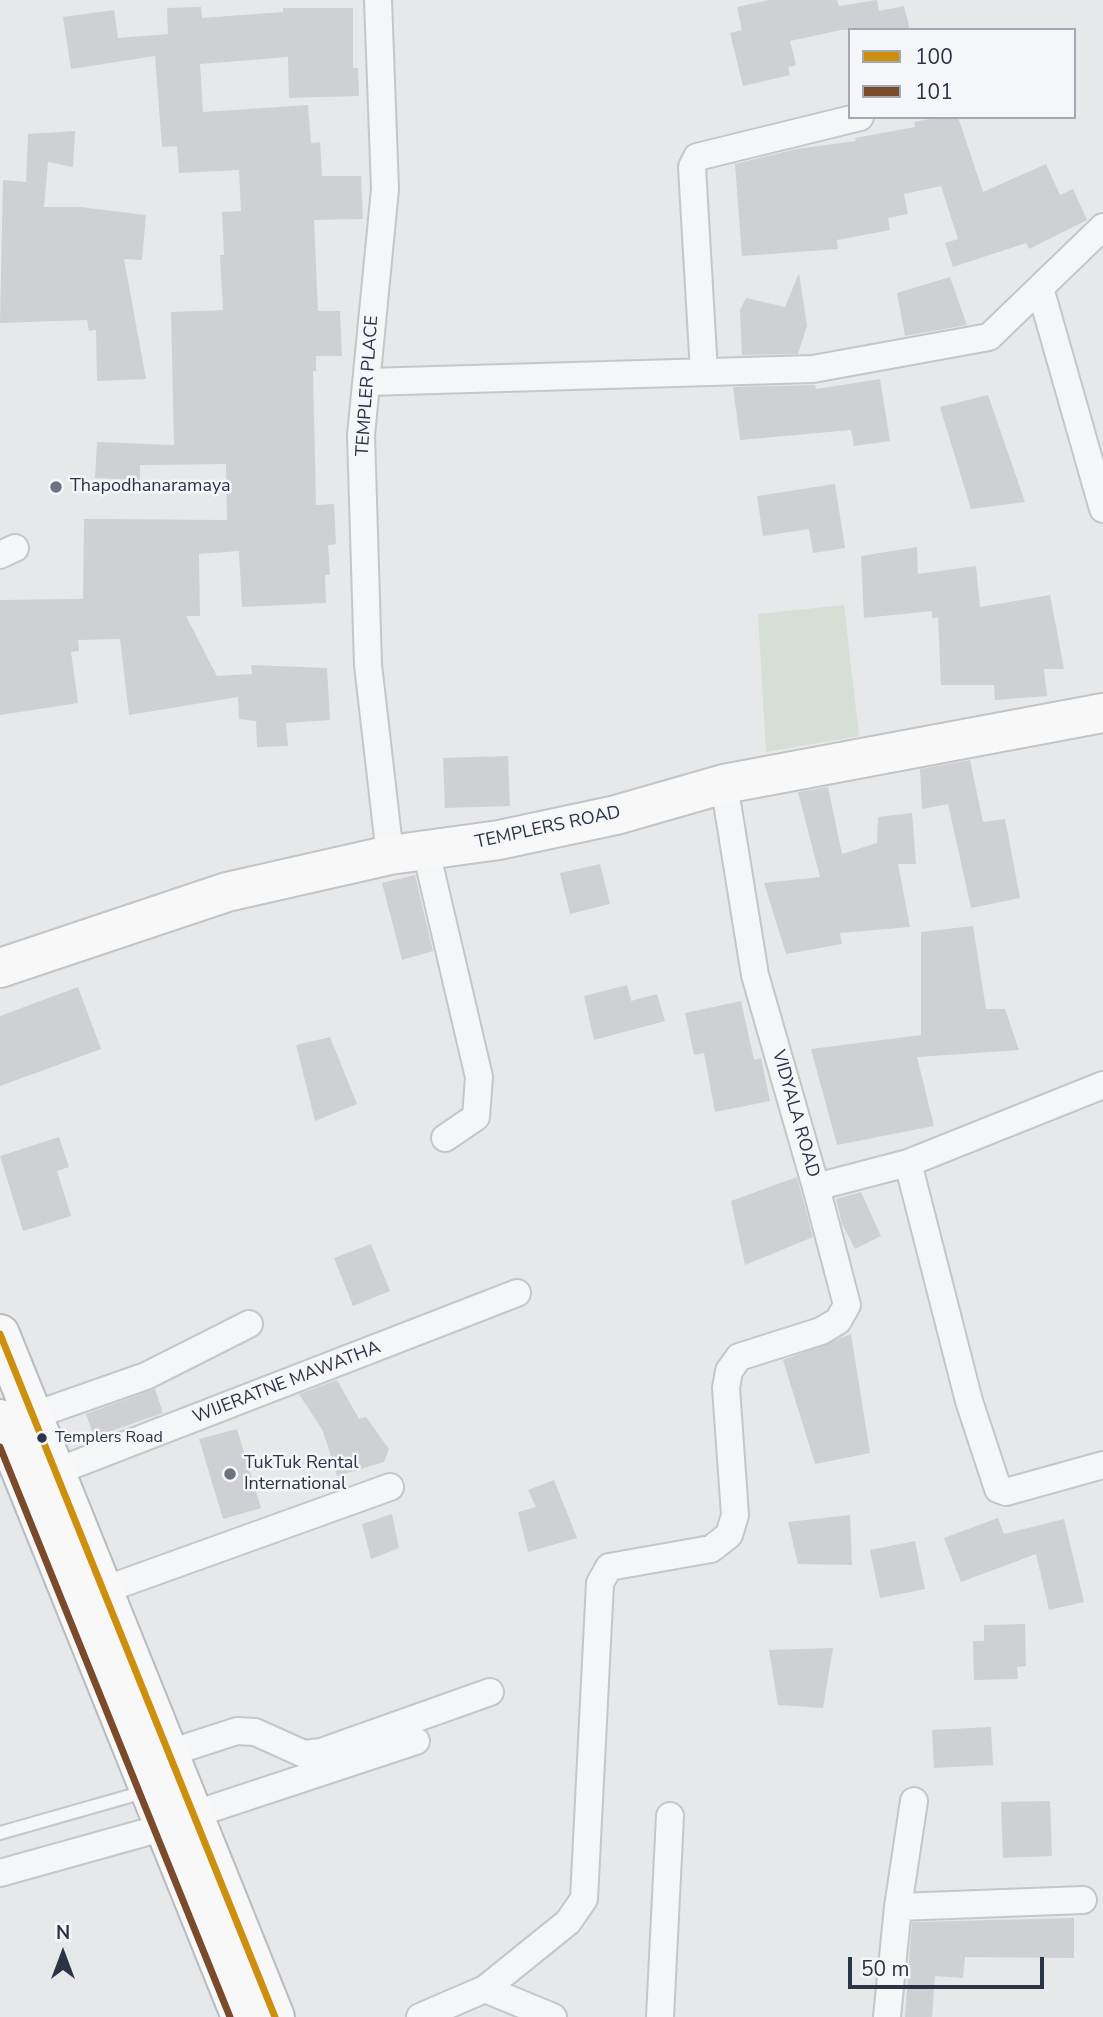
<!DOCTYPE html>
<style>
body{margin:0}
#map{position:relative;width:1103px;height:2017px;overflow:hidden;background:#e6e8ea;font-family:"Nunito Sans",sans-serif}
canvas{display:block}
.legend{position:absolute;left:848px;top:28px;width:228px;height:91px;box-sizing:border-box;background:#f4f6f9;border:2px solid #a4a8b1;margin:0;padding:9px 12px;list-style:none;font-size:21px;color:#2b3445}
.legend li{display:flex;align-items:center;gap:14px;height:35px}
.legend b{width:35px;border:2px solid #a4a8b1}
.north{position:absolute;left:28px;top:1919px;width:70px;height:70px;-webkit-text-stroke:5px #f4f6f9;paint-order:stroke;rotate:0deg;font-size:19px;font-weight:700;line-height:28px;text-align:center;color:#2b3445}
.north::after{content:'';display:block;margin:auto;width:24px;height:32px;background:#2b3445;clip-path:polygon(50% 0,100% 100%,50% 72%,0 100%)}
.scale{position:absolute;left:848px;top:1957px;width:196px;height:32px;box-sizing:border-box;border:4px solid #2b3445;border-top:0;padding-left:9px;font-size:21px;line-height:24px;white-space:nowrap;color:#2b3445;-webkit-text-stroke:5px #f4f6f9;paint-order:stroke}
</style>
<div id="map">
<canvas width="1103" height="2017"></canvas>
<ul class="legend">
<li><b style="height:9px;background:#ce8f0e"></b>100</li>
<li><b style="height:9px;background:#7a4b2a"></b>101</li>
</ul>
<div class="north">N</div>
<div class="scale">50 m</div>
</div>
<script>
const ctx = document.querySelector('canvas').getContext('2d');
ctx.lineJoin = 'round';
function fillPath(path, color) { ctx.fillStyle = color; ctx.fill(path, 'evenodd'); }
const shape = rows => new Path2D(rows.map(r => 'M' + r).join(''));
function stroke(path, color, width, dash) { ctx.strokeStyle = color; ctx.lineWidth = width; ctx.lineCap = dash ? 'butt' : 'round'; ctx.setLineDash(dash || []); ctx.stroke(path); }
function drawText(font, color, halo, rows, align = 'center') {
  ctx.font = font + ' "Nunito Sans",sans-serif'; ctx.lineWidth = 5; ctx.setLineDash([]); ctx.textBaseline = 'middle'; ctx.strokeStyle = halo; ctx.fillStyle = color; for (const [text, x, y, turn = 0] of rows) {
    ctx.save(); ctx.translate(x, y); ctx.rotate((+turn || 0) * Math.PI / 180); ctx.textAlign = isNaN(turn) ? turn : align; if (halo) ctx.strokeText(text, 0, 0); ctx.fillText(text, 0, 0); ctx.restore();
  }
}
fillPath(shape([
 [844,605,859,736,766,752,758,614]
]), '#d6ded6');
fillPath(shape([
 [769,0,837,0,839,6,877,0,879,11,904,6,910,30,841,30,790,41,796,65,788,67,790,75,743,86,730,33,742,30,737,7],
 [201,7,202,18,283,12,283,8,353,8,353,68,358,68,359,96,289,98,288,57,200,64,203,112,308,105,311,143,320,142,322,176,361,176,363,219,314,220,318,311,340,311,342,356,316,356,316,371,313,371,316,505,334,504,336,544,328,545,330,575,325,575,326,603,242,607,239,551,199,554,200,616,186,616,217,676,252,674,251,665,327,668,330,720,286,723,288,746,257,747,256,721,239,719,238,697,129,715,120,639,78,640,79,651,71,652,78,703,0,715,0,600,83,599,84,519,227,520,226,464,140,465,140,480,95,478,97,442,174,445,171,312,223,310,220,255,224,255,222,212,241,211,239,170,179,173,177,146,162,147,155,56,71,69,63,17,114,10,118,38,168,34,167,8],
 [940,117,958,117,983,192,1046,164,1060,195,1073,189,1087,220,1029,249,1026,243,953,267,945,243,958,239,941,186,904,194,908,214,888,218,890,230,837,240,838,249,742,256,735,164,796,149,856,141,855,138,915,127,914,122],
 [75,131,73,167,48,162,44,207,80,207,146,215,142,260,124,259,146,379,97,381,96,330,89,331,87,320,0,323,3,180,26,182,28,134],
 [799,273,807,326,798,354,742,355,740,310,746,298,785,307],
 [950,277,967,325,905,336,897,293],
 [880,379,890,441,854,446,851,430,740,440,733,387,815,385,816,389],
 [988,395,1025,502,971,509,940,407],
 [835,484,845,548,813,553,809,529,763,536,757,496],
 [917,547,918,574,976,566,980,607,1050,595,1064,669,1044,669,1047,696,995,700,994,685,941,685,938,617,932,618,932,611,864,618,861,556],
 [508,756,510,806,445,808,443,758],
 [970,760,983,822,1005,819,1020,898,971,908,948,804,922,809,920,769],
 [828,787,842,854,877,843,878,817,912,813,916,864,898,864,910,927,840,933,842,944,786,954,764,883,820,877,798,792],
 [600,864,610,904,570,914,560,873],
 [415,875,433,951,402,960,382,883],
 [973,926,986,1009,1005,1009,1019,1050,917,1057,934,1126,837,1145,811,1049,921,1035,921,932],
 [627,985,631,1001,657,994,665,1021,594,1040,584,996],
 [78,987,101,1049,0,1086,0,1016],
 [741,1001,754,1060,761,1058,770,1101,715,1112,704,1053,694,1055,685,1013],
 [330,1037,357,1104,315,1121,296,1045],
 [59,1137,69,1167,57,1171,71,1216,23,1231,0,1156],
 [797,1177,813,1237,745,1265,731,1201],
 [861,1192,881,1236,855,1249,842,1224,836,1199],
 [371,1244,390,1291,353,1306,334,1258],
 [851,1334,870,1453,815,1464,783,1360],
 [337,1380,359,1419,366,1417,389,1449,384,1462,337,1476,323,1431,299,1394],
 [155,1389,163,1413,94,1437,86,1414],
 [237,1429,261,1508,223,1519,199,1439],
 [554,1480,577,1538,528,1552,518,1512,536,1507,528,1490],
 [392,1514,399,1548,371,1559,362,1524],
 [850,1515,852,1565,798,1564,788,1522],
 [998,1518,1004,1534,1064,1519,1084,1602,1049,1610,1036,1554,961,1582,944,1538],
 [915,1541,925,1589,880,1598,870,1550],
 [1025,1624,1026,1666,1017,1667,1018,1679,974,1680,973,1641,984,1641,984,1625],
 [833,1648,823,1708,778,1705,769,1650],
 [991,1727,993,1765,934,1768,932,1730],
 [1050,1801,1052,1856,1003,1858,1001,1802],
 [1074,1918,1074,1958,965,1957,963,1978,935,1976,932,2017,905,2017,912,1922]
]), '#ced0d3');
const service = shape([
 [0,1833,144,1792]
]);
const minor = shape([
 [378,0,385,189,361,435,368,665,390,855],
 [1040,288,1103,509],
 [704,372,692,167,697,157,860,117],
 [367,382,813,369,989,337,1103,227],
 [0,555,15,548],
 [724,784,755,975,816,1187,908,1163,1103,1085],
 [426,851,479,1077,476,1117,445,1138],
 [908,1163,969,1401,998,1489,1006,1492,1103,1465],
 [32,1416,146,1376,249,1324],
 [55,1472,517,1293],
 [104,1590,390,1487],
 [169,1753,237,1731,255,1732,304,1754,321,1752,490,1692],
 [195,1814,416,1741],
 [0,1873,165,1827],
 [898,1907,914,1801],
 [485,1989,553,2017],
 [420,2017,485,1989,568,1922,584,1899,600,1583,609,1567,711,1549,729,1535,735,1515,726,1388,729,1371,739,1357,821,1331,838,1321,847,1305,816,1187],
 [660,2017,670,1816],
 [887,2017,898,1907,1083,1900]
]);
const primary = shape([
 [0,968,227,892,390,855,499,840,616,815,724,784,1103,713]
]);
const trunk = shape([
 [0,1334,275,2017],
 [0,1419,241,2017]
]);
stroke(service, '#c4c6c8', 16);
stroke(minor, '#c4c6c8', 30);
stroke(primary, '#c2c5c8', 42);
stroke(trunk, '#b8bbbf', 42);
stroke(service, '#f5f6f7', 12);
stroke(minor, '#f5f6f7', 26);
stroke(primary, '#f8f8f8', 38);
stroke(trunk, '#f8f8f8', 38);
stroke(shape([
 [0,1334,275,2017]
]), '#ce8f0e', 7);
stroke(shape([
 [0,1447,230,2017]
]), '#7a4b2a', 7);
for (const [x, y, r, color] of [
 [56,487,7,"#6c737f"],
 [42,1438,6,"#2b3445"],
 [230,1474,7,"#6c737f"]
]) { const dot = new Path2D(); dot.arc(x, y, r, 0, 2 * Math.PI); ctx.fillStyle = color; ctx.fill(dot); stroke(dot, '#f4f6f9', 2.5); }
drawText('16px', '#2b3445', '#f4f6f9', [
 ["Templers Road",55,1438]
], 'left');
drawText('18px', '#2b3445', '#f4f6f9', [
 ["TEMPLER PLACE",368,386,-86],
 ["TEMPLERS ROAD",548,828,-12],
 ["VIDYALA ROAD",795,1114,74],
 ["WIJERATNE MAWATHA",287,1383,-21]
]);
drawText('18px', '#2b3445', '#f4f6f9', [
 ["Thapodhanaramaya",70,487],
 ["TukTuk Rental",244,1464],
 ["International",244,1485]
], 'left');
</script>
